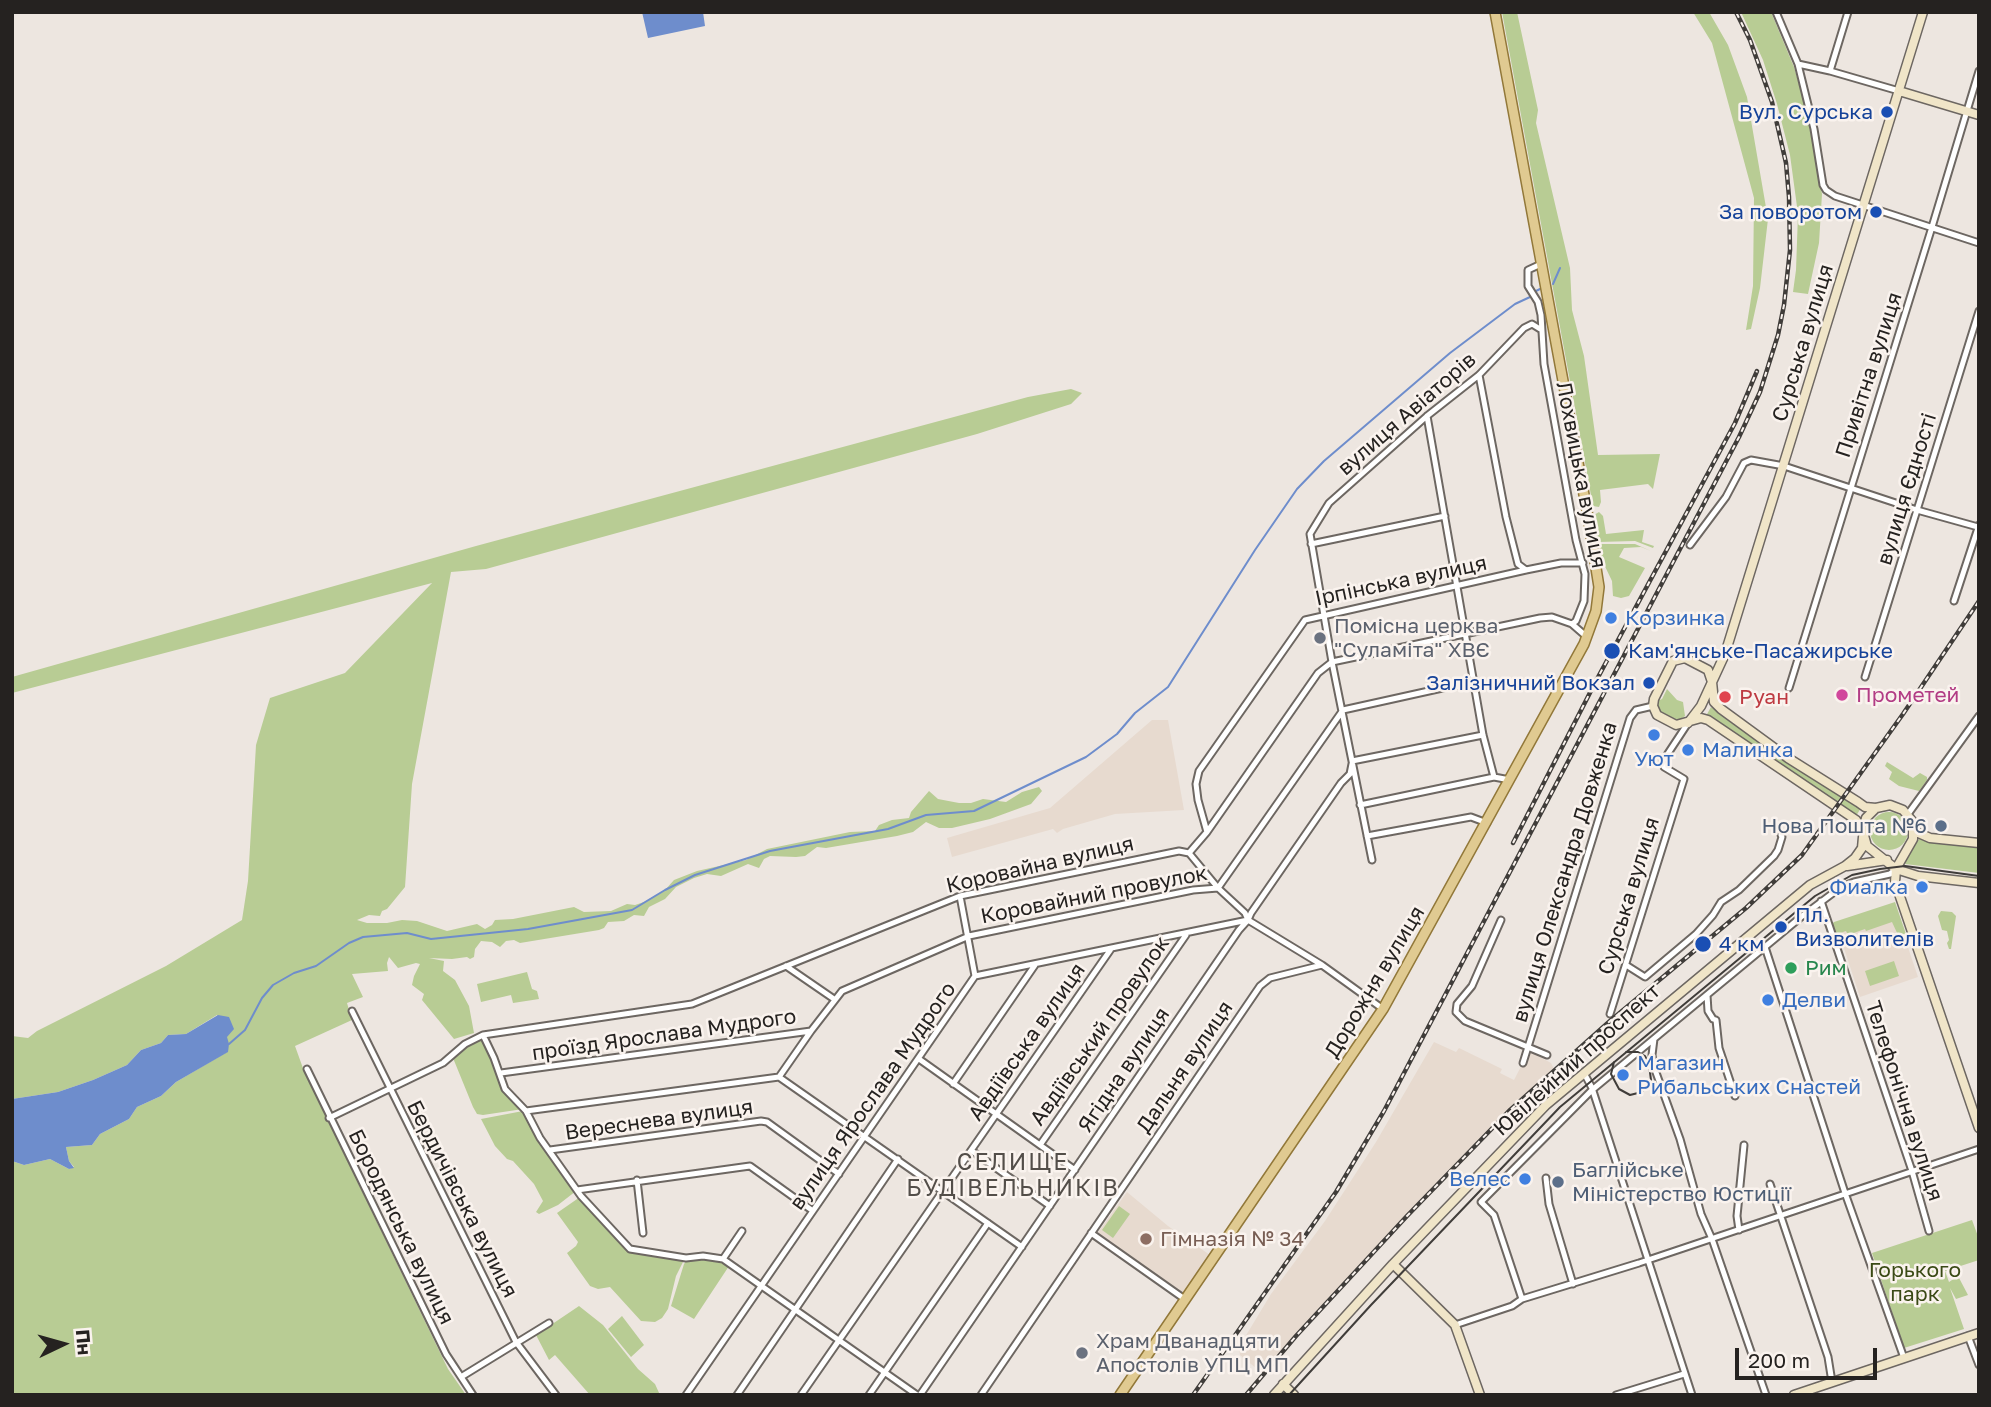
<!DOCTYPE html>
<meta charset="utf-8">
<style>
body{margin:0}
#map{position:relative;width:1991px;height:1407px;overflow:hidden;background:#ede6e0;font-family:"Golos Text",sans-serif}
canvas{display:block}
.frame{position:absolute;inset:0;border:14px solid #252220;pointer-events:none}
.north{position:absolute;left:28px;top:1309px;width:70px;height:70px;-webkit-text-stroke:5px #faf3ee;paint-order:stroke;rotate:85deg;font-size:19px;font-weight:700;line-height:28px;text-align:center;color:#252220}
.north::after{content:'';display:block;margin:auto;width:24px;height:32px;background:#252220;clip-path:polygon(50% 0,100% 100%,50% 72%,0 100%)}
.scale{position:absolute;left:1735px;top:1348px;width:142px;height:32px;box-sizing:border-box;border:4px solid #252220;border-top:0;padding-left:9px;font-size:21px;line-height:24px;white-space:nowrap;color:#252220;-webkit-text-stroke:5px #faf3ee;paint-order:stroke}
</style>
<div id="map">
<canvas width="1991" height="1407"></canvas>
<div class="frame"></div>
<div class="north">Пн</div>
<div class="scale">200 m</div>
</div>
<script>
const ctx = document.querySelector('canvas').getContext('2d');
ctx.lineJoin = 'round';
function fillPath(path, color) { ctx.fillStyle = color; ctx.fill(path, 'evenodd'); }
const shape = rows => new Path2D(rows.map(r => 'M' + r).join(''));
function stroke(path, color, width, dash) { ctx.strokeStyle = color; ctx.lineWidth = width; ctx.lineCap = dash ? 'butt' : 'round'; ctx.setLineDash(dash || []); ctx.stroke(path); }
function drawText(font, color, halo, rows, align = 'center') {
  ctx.font = font + ' "Golos Text",sans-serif'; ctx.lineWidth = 5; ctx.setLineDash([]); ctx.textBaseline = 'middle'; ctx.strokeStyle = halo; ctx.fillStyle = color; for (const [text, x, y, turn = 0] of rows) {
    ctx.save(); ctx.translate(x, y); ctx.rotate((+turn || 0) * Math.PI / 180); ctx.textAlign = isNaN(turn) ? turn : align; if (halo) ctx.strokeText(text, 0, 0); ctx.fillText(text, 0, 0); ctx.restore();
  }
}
fillPath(shape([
 [1152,720,1168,720,1184,810,1115,814,1063,829,1057,833,1053,829,952,857,947,838,1050,808],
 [1896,912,1918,977,1860,997,1839,933],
 [1434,1042,1456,1052,1459,1048,1502,1069,1500,1073,1514,1080,1529,1051,1551,1063,1554,1069,1509,1110,1393,1228,1262,1373,1240,1355,1239,1347,1271,1294,1325,1221,1376,1142],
 [1127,1192,1168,1226,1210,1255,1183,1295,1097,1234]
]), '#e7dacf');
fillPath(shape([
 [1502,12,1517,12,1538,110,1536,123,1570,268,1572,310,1584,356,1598,455,1660,454,1653,489,1648,484,1600,490,1601,502,1599,507,1593,506],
 [1693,12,1709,12,1728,45,1747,97,1768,219,1760,288,1751,329,1746,330,1753,286,1754,198,1712,43],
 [1741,12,1771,12,1794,67,1806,108,1822,194,1819,243,1808,294,1793,292,1796,270,1798,214,1790,155,1777,104,1763,60],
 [1071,389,1082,393,1071,404,977,434,486,569,451,572,412,784,405,887,387,909,382,911,380,916,369,915,357,920,367,923,387,923,402,920,417,921,447,931,477,924,485,929,492,925,495,920,513,919,574,907,584,912,611,911,627,904,635,905,644,902,665,890,674,880,697,871,746,860,767,849,850,832,875,831,879,825,892,820,909,818,911,812,929,791,938,799,959,803,971,803,983,799,1006,802,1022,792,1039,787,1042,791,1031,804,990,819,952,828,939,828,926,822,913,832,897,836,826,848,817,847,805,856,796,857,770,856,764,859,759,868,748,864,721,876,707,874,694,878,676,887,665,899,649,907,644,916,634,915,624,921,608,922,604,928,599,930,520,943,514,940,506,941,500,947,492,942,481,941,475,949,474,957,470,959,467,957,452,959,429,958,444,961,443,971,455,980,469,1006,474,1033,454,1039,422,1000,424,994,412,985,414,976,420,964,416,963,398,968,389,957,387,963,388,971,352,974,363,997,347,1003,352,1020,295,1046,304,1071,448,1369,466,1395,12,1395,12,1161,24,1165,50,1159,69,1169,74,1167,69,1161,66,1147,92,1145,100,1134,129,1119,137,1107,161,1096,176,1082,227,1052,217,1015,186,1034,168,1035,161,1043,141,1050,127,1065,93,1080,58,1092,12,1099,12,1036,28,1038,37,1031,166,966,242,920,248,881,256,745,270,698,345,673,432,583,12,693,12,677,476,546,1028,397],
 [1599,512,1603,516,1606,534,1644,530,1642,542,1654,546,1653,548,1635,541,1598,542,1594,517,1594,515],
 [1598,544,1635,544,1651,551,1641,547,1624,548,1619,557,1645,568,1629,596,1621,598,1613,596,1612,581,1601,558],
 [1667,689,1677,700,1683,702,1685,716,1679,720,1670,718,1657,709,1657,701,1662,699],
 [1711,707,1785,759,1861,808,1856,816,1706,716],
 [1887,762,1913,778,1920,773,1927,777,1927,780,1919,791,1899,786,1889,779,1892,772,1885,766],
 '1870 831a19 19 0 1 1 38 0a19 19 0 1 1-38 0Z',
 [1919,839,1979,847,1979,873,1905,864,1908,854],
 [1895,902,1906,934,1898,935,1892,922,1866,931,1865,929,1848,935,1846,931,1834,935,1831,925,1834,922],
 [1941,911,1952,912,1956,916,1951,949,1949,949,1947,943,1949,940,1947,931,1942,930,1938,916],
 [1894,961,1899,976,1870,986,1865,971],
 [527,972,532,989,537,991,539,999,513,1003,511,995,481,1002,477,984],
 [480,1039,483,1040,497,1068,504,1090,523,1109,483,1115,477,1114,473,1107,453,1058,465,1045],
 [523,1111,538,1138,576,1191,558,1205,539,1214,536,1212,543,1201,534,1184,513,1161,507,1159,495,1146,481,1119],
 [580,1197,630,1250,639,1253,684,1260,676,1276,668,1309,662,1318,655,1322,641,1321,610,1287,598,1289,590,1286,575,1265,567,1253,576,1246,578,1242,557,1213],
 [1119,1206,1130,1214,1113,1238,1102,1230],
 [1972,1220,1979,1239,1979,1260,1945,1271,1949,1282,1958,1276,1968,1295,1956,1299,1950,1288,1964,1329,1904,1348,1872,1253],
 [702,1258,722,1260,729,1266,694,1319,671,1306,684,1264,687,1260],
 [579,1306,603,1325,638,1369,655,1384,660,1395,590,1395,555,1355,549,1360,536,1335],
 [622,1316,644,1345,631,1357,608,1329]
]), '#b8cc94');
fillPath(shape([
 [642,12,703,12,705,26,648,38],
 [218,1015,229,1017,234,1029,227,1037,229,1044,228,1052,176,1082,161,1096,137,1107,129,1119,100,1134,92,1145,66,1147,69,1161,74,1168,69,1169,50,1159,24,1165,12,1161,12,1099,58,1092,93,1080,127,1065,141,1050,161,1043,168,1035,186,1034]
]), '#6e8dcc');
stroke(shape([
 [1553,284,1560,268],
 [1536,291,1540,289],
 [229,1044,245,1030,262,998,273,985,294,973,316,966,349,943,363,937,407,933,431,939,528,929,632,910,665,890,695,875,770,851,888,829,926,815,974,811,1086,757,1117,734,1135,713,1168,687,1255,550,1297,489,1324,461,1450,353,1515,304,1530,297]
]), '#6e8dcc', 2);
const street = shape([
 [1776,12,1798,64],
 [1848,12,1830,71,1798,64,1814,129,1823,185,1826,190,1835,196,1979,243],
 [1830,71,1899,91],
 [1541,264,1528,270,1528,286,1538,302,1541,315,1544,364,1576,540,1585,574,1584,601,1576,621,1572,624],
 [1479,375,1506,517,1518,564,1526,570],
 [1427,416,1483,735,1494,777],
 [1311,544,1445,516],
 [1690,545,1726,497,1744,463,1751,460,1784,466,1917,510,1978,527],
 [1954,601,1979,525],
 [1865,677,1979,311],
 [1789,688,1932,227,1979,71],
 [1352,761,1483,735],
 [1360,805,1494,777,1510,780],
 [1908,814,1979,716],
 [1207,832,1198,800,1196,784,1199,771,1305,620,1526,570,1561,563,1583,563],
 [1367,836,1471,817,1487,823],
 [1189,853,1218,888,1245,913,1248,920,1322,965,1383,1009],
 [1372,860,1332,662,1310,534,1329,503,1427,416,1479,375,1524,328,1532,324,1540,329],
 [960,896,975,976],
 [1821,901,1912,1171,1929,1231],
 [1501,920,1472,986,1457,1004,1456,1012,1465,1021,1547,1055],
 [1765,947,1845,1193,1904,1358],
 [1626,965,1645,977,1696,934,1713,915,1721,902,1739,890,1774,856,1778,850,1782,837,1781,835],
 [786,966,834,999],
 [1707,995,1708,1011,1713,1019,1716,1020,1719,1048,1735,1096],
 [352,1011,516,1342,556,1395],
 [1610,1014,1684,779,1664,767,1663,761,1688,723],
 [483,1035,494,1058,505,1089,526,1111,540,1138,581,1196,630,1249,686,1258,703,1256,723,1259,917,1395],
 [1654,1039,1652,1055,1654,1067,1680,1139,1701,1214,1712,1239,1766,1395],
 [919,1059,1075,1170],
 [1523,1063,1630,718,1636,710,1653,706],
 [307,1069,446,1354,473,1395],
 [501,1073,811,1031,842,991,969,936,1193,890,1218,888,1343,710,1474,681],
 [1584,1073,1592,1088,1692,1395],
 [779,1077,811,1031],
 [953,1084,1035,965],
 [526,1111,779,1077,1022,1247],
 [329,1118,443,1063,465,1044,483,1035,692,1004,960,896,1179,851,1189,853,1207,832,1318,673,1332,662,1540,618,1552,617,1572,624,1587,637],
 [1040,1145,1186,935],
 [550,1150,761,1121,767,1122,839,1174],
 [972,1151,1050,1206],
 [1546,1178,1549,1204,1573,1284],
 [637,1180,643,1233],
 [1770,1184,1828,1357,1832,1382],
 [577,1190,750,1166,813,1211],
 [1739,1230,1737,1216,1744,1145],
 [1091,1233,1186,1300],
 [723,1259,742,1231],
 [1522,1299,1494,1215,1481,1202,1592,1090,1801,917,1841,887,1854,882,1890,874,1896,869],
 [1455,1325,1512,1306,1522,1299,1639,1263,1979,1149],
 [1968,1336,1979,1365],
 [461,1377,549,1323],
 [686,1395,975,976,1248,920],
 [737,1395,898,1159],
 [801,1395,1111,949],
 [869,1395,988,1223],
 [920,1395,1239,930,1248,920,1251,913,1341,783,1350,774,1352,764],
 [981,1395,1260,986,1270,978,1322,965],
 [1616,1395,1684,1374]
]);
const secondary = shape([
 [1899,91,1979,115],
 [1688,723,1701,706,1725,654,1923,12],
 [1914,831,1930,838,1979,843],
 [1863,832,1856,820,1708,720,1701,718,1676,725,1657,715,1653,706,1654,699,1673,661,1685,658,1708,670,1712,682,1714,702,1721,709,1788,758,1858,802,1865,807,1876,808],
 [1847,866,1887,860],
 [1979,883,1918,876,1896,869,1867,846,1863,832,1866,818,1876,808,1890,805,1903,810,1913,822,1913,839,1897,867,1896,869,1895,882,1979,1128],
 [1393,1264,1455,1325,1480,1395],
 [1283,1384,1294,1395],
 [1274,1395,1393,1264,1546,1105,1810,885,1845,866,1855,858,1862,848,1863,837],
 [1794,1395,1979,1333]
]);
const primary = shape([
 [1120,1395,1383,1009,1584,644,1596,611,1599,587,1587,511,1495,12]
]);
stroke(street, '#6d6762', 9);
stroke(secondary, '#6d6762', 11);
stroke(primary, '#927839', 12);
stroke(street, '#fff', 5);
stroke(secondary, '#f0e5c8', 8);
stroke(primary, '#e0ca91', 9);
stroke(shape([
 [1614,1062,1611,1074,1619,1089,1630,1095,1642,1092,1651,1080,1649,1065,1645,1056,1638,1052,1626,1052],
 [1289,1395,1371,1305,1560,1107,1815,896,1852,875,1880,869,1905,866,1979,876]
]), '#403d3a', 2);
const rail = shape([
 [1513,843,1596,681,1735,423,1757,371],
 [1193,1395,1336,1192,1384,1111,1739,437,1760,392,1778,335,1784,305,1790,250,1789,197,1786,163,1772,102,1750,40,1736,12],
 [1246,1395,1296,1336,1407,1216,1509,1111,1610,1021,1746,908,1802,855,1903,714,1979,601]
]);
stroke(rail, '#403d3a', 4.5);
stroke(rail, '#faf3ee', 2, [5]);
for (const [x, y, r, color] of [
 [1887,112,7,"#1a4fb4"],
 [1876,212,7,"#1a4fb4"],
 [1611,618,7,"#3f7fe0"],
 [1320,638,7,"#6b7280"],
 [1612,651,9,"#1a4fb4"],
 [1649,683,7,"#1a4fb4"],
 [1842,695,7,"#d1479c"],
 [1725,697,7,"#e0444e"],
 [1654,735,7,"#3f7fe0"],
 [1688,750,7,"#3f7fe0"],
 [1941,826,7,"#5c6f8a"],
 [1922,887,7,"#3f7fe0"],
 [1781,927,7,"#1a4fb4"],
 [1703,944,9,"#1a4fb4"],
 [1791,968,7,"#2e9e5b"],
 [1768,1000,7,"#3f7fe0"],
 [1623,1075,7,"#3f7fe0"],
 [1525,1179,7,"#3f7fe0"],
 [1558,1182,7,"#5c6f8a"],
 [1146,1239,7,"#8d6e63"],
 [1082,1353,7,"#6b7280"]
]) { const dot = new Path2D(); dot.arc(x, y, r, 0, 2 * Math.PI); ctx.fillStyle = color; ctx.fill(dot); stroke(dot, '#faf3ee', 2.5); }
drawText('21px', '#164399', '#faf3ee', [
 ["Вул. Сурська",1873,112],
 ["За поворотом",1862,212],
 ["Кам'янське-Пасажирське",1628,651,"left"],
 ["Залізничний Вокзал",1635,683],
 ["Пл.",1795,915,"left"],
 ["Визволителів",1795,939,"left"],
 ["4 км",1719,944,"left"]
], 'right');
drawText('21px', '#252220', '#faf3ee', [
 ["Сурська вулиця",1803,343,-73],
 ["Привітна вулиця",1869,375,-72],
 ["вулиця Авіаторів",1407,414,-41],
 ["Лохвицька вулиця",1581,475,79],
 ["вулиця Єдності",1907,489,-73],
 ["Ірпінська вулиця",1401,581,-12],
 ["Коровайна вулиця",1040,865,-13],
 ["вулиця Олександра Довженка",1565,872,-73],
 ["Коровайний провулок",1094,895,-11],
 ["Сурська вулиця",1629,896,-73],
 ["Дорожня вулиця",1375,982,-59],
 ["Авдіївський провулок",1100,1031,-55],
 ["проїзд Ярослава Мудрого",664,1035,-8],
 ["Авдіївська вулиця",1027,1042,-55],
 ["Ювілейний проспект",1577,1060,-42],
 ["Дальня вулиця",1185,1067,-56],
 ["Ягідна вулиця",1124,1070,-56],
 ["вулиця Ярослава Мудрого",873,1096,-55],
 ["Телефонічна вулиця",1904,1101,72],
 ["Вереснева вулиця",659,1120,-8],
 ["Бердичівська вулиця",462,1199,63],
 ["Бородянська вулиця",401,1227,64]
]);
drawText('21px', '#366cbe', '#faf3ee', [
 ["Корзинка",1625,618],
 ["Малинка",1702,750],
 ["Уют",1654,759,"center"],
 ["Фиалка",1908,887,"right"],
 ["Делви",1782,1000],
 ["Магазин",1637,1063],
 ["Рибальських Снастей",1637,1087],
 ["Велес",1511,1179,"right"]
], 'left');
drawText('21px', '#5b616d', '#faf3ee', [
 ["Помісна церква",1334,626],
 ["\"Суламіта\" ХВЄ",1334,650],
 ["Храм Дванадцяти",1096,1341],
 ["Апостолів УПЦ МП",1096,1365]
], 'left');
drawText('21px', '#b23c85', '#faf3ee', [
 ["Прометей",1856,695]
], 'left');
drawText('21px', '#be3a42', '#faf3ee', [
 ["Руан",1739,697]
], 'left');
drawText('21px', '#4e5e75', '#faf3ee', [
 ["Нова Пошта №6",1927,826],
 ["Баглійське",1572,1170,"left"],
 ["Міністерство Юстиції",1572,1194,"left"]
], 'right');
drawText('21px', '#27864d', '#faf3ee', [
 ["Рим",1805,968]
], 'left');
drawText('21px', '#785e54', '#faf3ee', [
 ["Гімназія № 34",1160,1239]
], 'left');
drawText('21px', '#3a4a15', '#faf3ee', [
 ["Горького",1915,1270],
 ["парк",1915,1294]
]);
ctx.letterSpacing = '2px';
drawText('23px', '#534e49', '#faf3ee', [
 ["СЕЛИЩЕ",1013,1163],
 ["БУДІВЕЛЬНИКІВ",1013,1189]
]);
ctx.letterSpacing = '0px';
</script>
